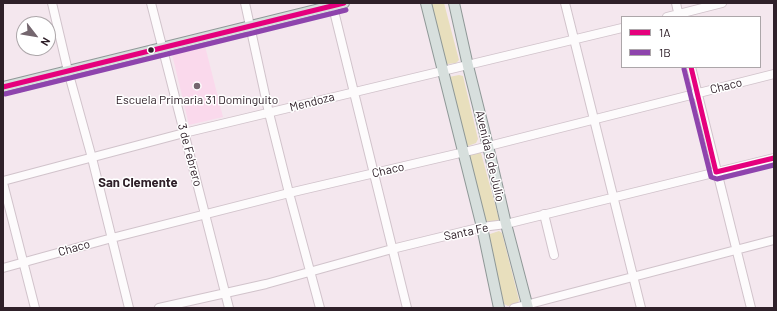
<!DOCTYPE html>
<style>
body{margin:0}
#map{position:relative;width:777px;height:311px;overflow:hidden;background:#f4e7ee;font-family:Barlow,sans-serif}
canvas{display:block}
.frame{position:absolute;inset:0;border:4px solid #2f2029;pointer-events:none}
.legend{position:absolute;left:621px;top:16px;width:140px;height:52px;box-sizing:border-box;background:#fff;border:1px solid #aca6a9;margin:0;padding:5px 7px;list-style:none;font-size:12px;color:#2f2029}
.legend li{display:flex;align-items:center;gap:8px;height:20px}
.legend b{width:20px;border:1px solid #aca6a9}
.north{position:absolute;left:16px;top:16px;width:40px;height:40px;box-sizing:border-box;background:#fff;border:1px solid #aca6a9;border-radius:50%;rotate:121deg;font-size:11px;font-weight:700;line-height:16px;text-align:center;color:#2f2029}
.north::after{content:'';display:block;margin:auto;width:14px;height:18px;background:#74666e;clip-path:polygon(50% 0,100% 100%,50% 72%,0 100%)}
</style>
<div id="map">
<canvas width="777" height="311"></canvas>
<div class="frame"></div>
<ul class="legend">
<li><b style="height:5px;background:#e5007d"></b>1A</li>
<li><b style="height:5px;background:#8e44ad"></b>1B</li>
</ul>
<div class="north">N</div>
</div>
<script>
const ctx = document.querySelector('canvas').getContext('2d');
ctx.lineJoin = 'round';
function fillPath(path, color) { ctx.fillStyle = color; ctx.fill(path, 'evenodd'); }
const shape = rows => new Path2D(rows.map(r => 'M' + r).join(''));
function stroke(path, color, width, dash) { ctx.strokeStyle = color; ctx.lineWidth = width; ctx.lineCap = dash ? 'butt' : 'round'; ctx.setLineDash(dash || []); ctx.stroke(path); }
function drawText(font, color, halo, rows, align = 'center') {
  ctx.font = font + ' Barlow,sans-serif'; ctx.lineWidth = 3; ctx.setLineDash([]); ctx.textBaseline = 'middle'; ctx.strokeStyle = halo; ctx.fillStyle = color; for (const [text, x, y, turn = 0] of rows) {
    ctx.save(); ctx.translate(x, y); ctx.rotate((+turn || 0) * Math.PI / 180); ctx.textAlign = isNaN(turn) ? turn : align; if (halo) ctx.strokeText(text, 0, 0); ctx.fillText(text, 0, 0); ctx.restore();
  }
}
fillPath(shape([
 [205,46,223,117,189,125,172,54]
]), '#fad9ec');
fillPath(shape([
 [429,3,444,3,459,60,456,63,447,64,444,62],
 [459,75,463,76,478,139,476,143,468,146,463,144,449,77],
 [479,152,481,153,499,219,496,223,483,223,468,158,472,153],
 [499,231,502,233,519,300,518,303,508,306,504,304,488,238,490,234]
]), '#e8dfbd');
const minor = shape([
 [52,3,68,71,92,158,129,308],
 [151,3,229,308],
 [245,3,269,113,289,193,320,308],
 [332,3,407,308],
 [565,3,641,308],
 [676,3,679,17],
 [667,17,722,3],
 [691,67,751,308],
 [3,181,184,133,622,28],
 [3,183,35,308],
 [544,214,554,255],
 [3,268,112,238,289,193,473,150,774,74],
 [159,308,266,284,392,249,482,227,506,224,774,158],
 [514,308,774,240]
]);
const major = shape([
 [426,3,482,227,499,308],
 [454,3,468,66,488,146,506,224,528,308],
 [3,87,344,3]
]);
stroke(minor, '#d1c3cb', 10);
stroke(major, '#8f9897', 12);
stroke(minor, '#fdfbfc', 8);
stroke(major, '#d7dfdd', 10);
stroke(shape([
 [691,67,716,172,774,158],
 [3,87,344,3]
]), '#e5007d', 5);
stroke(shape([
 [684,69,711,177,717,179,774,165],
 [5,94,346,10]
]), '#8e44ad', 5);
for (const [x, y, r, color] of [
 [151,50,3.5,"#2f2029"],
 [197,86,4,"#74666e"]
]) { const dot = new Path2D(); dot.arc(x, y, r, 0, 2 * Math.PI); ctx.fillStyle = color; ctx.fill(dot); stroke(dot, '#fff', 1.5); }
drawText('12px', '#2f2029', '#fff', [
 ["Chaco",726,86,-14],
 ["Mendoza",312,102,-14],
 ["3 de Febrero",190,155,75],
 ["Avenida 9 de Julio",490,156,77],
 ["Chaco",388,170,-13],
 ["Santa Fe",466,232,-12],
 ["Chaco",74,248,-16]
]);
drawText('12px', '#2f2029', '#fff', [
 ["Escuela Primaria 31 Dominguito",197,100]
]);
drawText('bold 13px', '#2f2029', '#fff', [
 ["San Clemente",138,183]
]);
</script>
